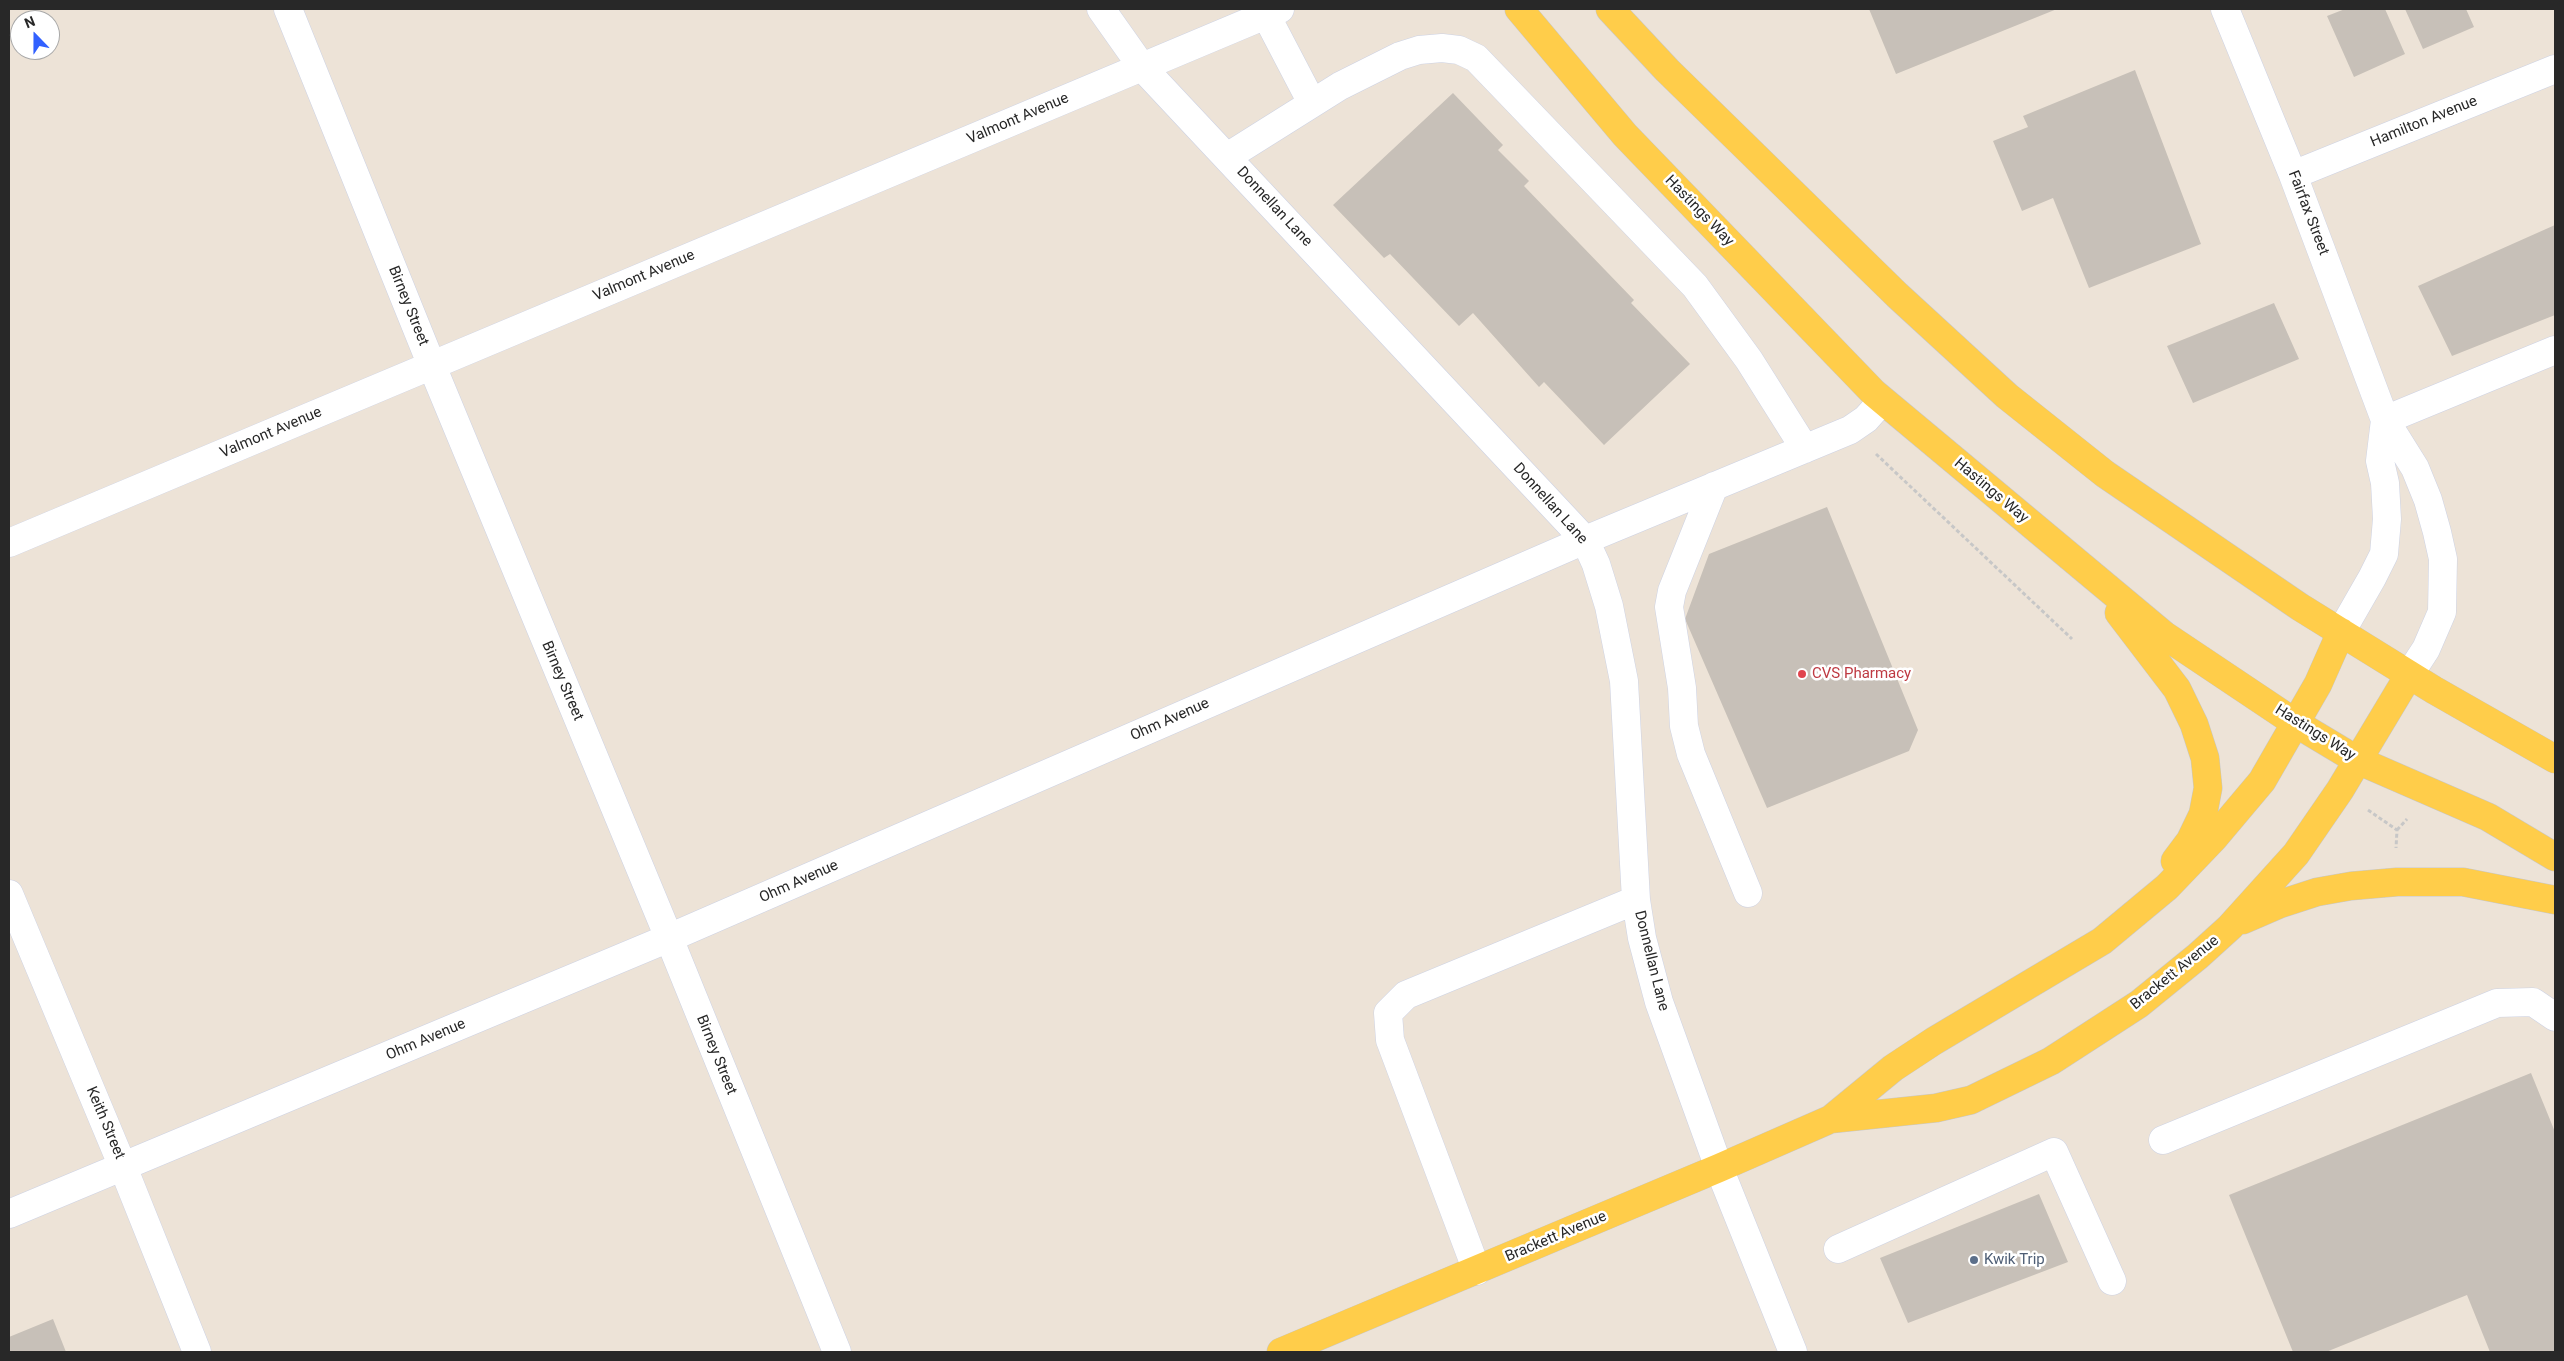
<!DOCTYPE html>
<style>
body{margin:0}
#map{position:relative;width:2564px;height:1361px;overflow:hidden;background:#ede3d7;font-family:Roboto,sans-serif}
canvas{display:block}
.frame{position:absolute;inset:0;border:10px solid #282828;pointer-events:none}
.north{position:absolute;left:10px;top:10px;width:50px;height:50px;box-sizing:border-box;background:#fff;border:1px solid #a9a9a9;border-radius:50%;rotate:338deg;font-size:14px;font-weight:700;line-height:20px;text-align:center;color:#282828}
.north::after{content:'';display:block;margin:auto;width:18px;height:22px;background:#3261ff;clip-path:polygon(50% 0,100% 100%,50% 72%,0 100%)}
</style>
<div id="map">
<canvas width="2564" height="1361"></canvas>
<div class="frame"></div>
<div class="north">N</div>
</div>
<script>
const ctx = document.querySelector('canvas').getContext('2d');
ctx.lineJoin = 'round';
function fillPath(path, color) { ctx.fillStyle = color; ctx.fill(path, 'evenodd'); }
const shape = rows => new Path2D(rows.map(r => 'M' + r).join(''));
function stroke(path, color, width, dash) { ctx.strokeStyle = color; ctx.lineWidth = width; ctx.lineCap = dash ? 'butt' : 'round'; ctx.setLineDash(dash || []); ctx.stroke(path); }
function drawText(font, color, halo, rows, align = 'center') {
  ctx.font = font + ' Roboto,sans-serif'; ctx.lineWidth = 5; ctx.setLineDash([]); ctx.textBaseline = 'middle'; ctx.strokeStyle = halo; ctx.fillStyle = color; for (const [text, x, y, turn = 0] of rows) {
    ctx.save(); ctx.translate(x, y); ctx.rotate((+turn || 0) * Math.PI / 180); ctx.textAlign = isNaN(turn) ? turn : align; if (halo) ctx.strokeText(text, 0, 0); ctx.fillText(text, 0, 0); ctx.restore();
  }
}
fillPath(shape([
 [1869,9,2057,9,1896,74],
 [2345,9,2385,9,2405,54,2354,77,2327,16],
 [2405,9,2466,9,2474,27,2423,49],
 [2135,70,2201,244,2089,288,2053,198,2022,211,1993,141,2028,127,2023,116],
 [1453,93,1503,145,1498,150,1529,181,1524,186,1634,300,1631,303,1690,364,1604,445,1544,382,1539,387,1473,313,1459,326,1390,254,1384,258,1333,205],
 [2555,225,2555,315,2452,356,2418,286],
 [2274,303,2299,359,2193,403,2167,346],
 [1827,507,1918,730,1909,751,1767,808,1685,619,1709,554],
 [2531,1073,2555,1132,2555,1352,2490,1352,2467,1295,2326,1352,2293,1352,2229,1195],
 [2039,1194,2068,1262,1908,1323,1880,1258],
 [53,1319,66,1352,9,1352,9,1337]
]), '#c7c0b8');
const minor = shape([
 [288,9,432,366,669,938,837,1352],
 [1101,9,1142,67,1585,540,1596,564,1609,606,1624,681,1636,900,1642,938,1659,1002,1719,1168,1793,1352],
 [2225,9,2293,175,2385,420,2415,468,2428,500,2437,532,2443,559,2442,612,2426,649,2409,675],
 [1266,15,1312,103],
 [1227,157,1340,86,1400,56,1419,50,1442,48,1459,50,1476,58,1695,286,1749,360,1805,449],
 [2293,175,2555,69],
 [2385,420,2555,350],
 [1714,486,1672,591,1669,607,1682,688,1684,726,1691,754,1748,893],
 [9,543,1280,9],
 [2341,632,2372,578,2384,554,2387,519,2385,483,2380,461,2385,420],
 [9,894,123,1167,197,1352],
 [2163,1140,2497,1003,2533,1002,2555,1017],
 [9,1214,669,938,1585,540,1850,430,1866,419,1882,401],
 [1838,1249,2054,1152,2112,1281],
 [1477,1271,1390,1040,1388,1013,1406,995,1636,900]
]);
const major = shape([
 [1519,9,1625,135,1874,393,2164,635,2297,724,2357,760,2488,817,2555,857],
 [1610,9,1667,70,1897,295,2007,396,2105,474,2300,607,2434,690,2555,759],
 [2119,613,2177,689,2194,724,2205,758,2208,788,2203,814,2190,841,2175,861],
 [2243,920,2280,904,2317,892,2351,886,2397,882,2463,882,2555,900],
 [1831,1119,1936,1108,1971,1100,2051,1061,2139,1004,2198,956,2230,927,2296,854,2340,790,2409,675],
 [1281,1352,1719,1168,1831,1119,1893,1068,1934,1041,2102,941,2167,887,2214,838,2262,781,2318,684,2341,632]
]);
stroke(minor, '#cdd2e3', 29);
stroke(major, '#c7c7c7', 29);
stroke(shape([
 [1876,454,2072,639],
 [2368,810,2397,830,2396,848],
 [2397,830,2407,819]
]), '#c7c7c7', 3, [4, 2.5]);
stroke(minor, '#fff', 28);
stroke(major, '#ffcd4a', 28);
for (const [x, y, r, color] of [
 [1802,674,5,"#e0444e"],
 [1974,1260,5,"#5c6f8a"]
]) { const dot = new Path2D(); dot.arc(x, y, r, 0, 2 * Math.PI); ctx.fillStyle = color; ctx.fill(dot); stroke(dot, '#fff', 2); }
drawText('15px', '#282828', '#fff', [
 ["Valmont Avenue",1018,119,-23],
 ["Hamilton Avenue",2424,122,-22],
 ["Donnellan Lane",1274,207,47],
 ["Hastings Way",1699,211,46],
 ["Fairfax Street",2308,213,69],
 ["Valmont Avenue",644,276,-23],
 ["Birney Street",408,306,68],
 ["Valmont Avenue",271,433,-23],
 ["Hastings Way",1991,491,40],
 ["Donnellan Lane",1550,504,48],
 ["Birney Street",562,681,67],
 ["Ohm Avenue",1170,720,-24],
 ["Hastings Way",2315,733,32],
 ["Ohm Avenue",799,882,-24],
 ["Donnellan Lane",1651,961,76],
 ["Brackett Avenue",2175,973,-39],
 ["Ohm Avenue",426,1040,-23],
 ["Birney Street",716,1055,68],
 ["Keith Street",105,1123,67],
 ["Brackett Avenue",1556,1237,-23]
]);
drawText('15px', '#be3a42', '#fff', [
 ["CVS Pharmacy",1812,674]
], 'left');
drawText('15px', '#4e5e75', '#fff', [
 ["Kwik Trip",1984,1260]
], 'left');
</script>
